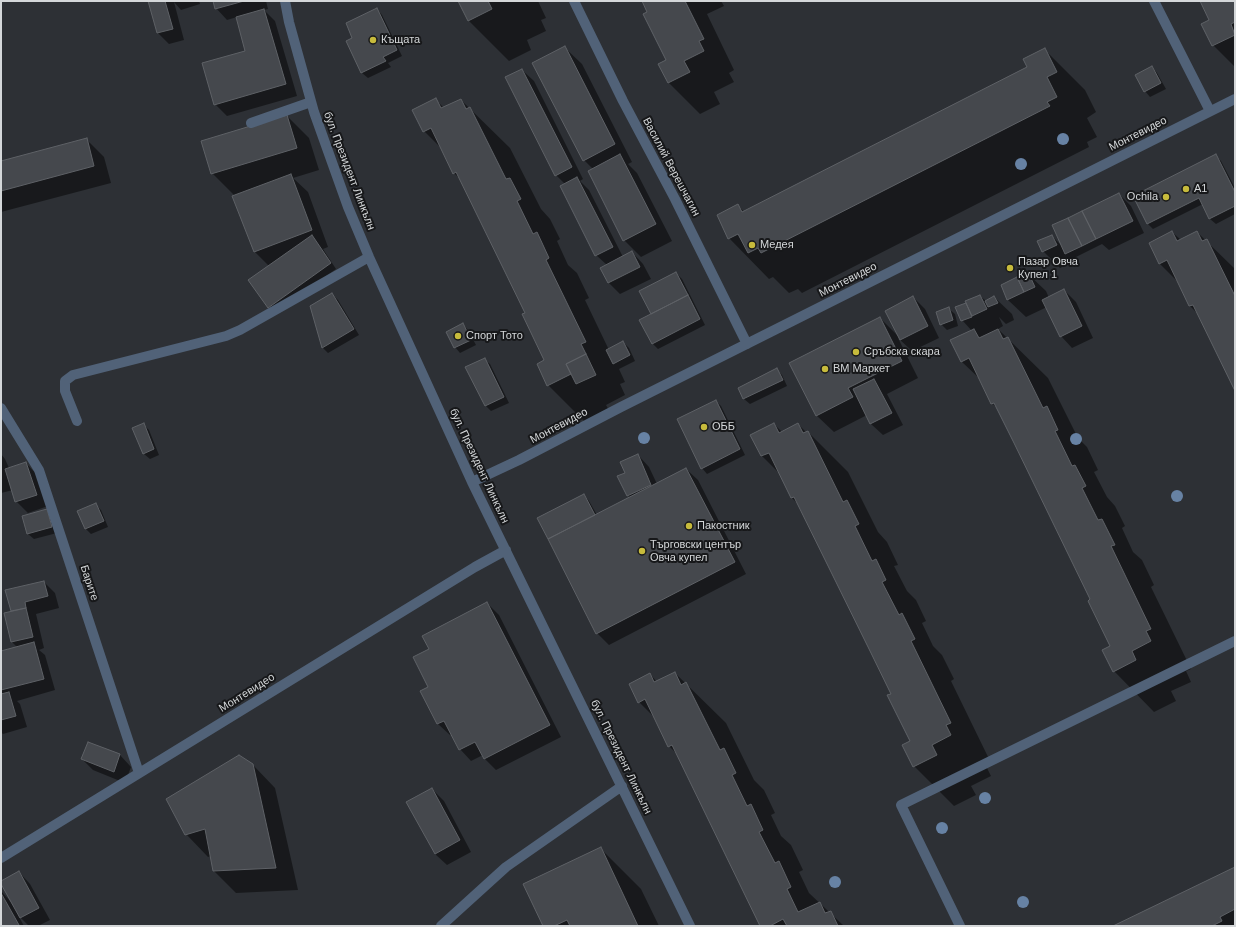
<!DOCTYPE html>
<meta charset="utf-8">
<style>
body{margin:0}
#map{position:relative;width:1236px;height:927px;overflow:hidden;background:#2d3035;font-family:Helvetica,sans-serif}
canvas{display:block}
.frame{position:absolute;inset:0;border:2px solid #d4d7d9;pointer-events:none}
</style>
<div id="map">
<canvas width="1236" height="927"></canvas>
<div class="frame"></div>
</div>
<script>
const ctx = document.querySelector('canvas').getContext('2d');
ctx.lineJoin = 'round';
function fillPath(path, color) { ctx.fillStyle = color; ctx.fill(path, 'evenodd'); }
const shape = rows => new Path2D(rows.map(r => 'M' + r).join(''));
function stroke(path, color, width, dash) { ctx.strokeStyle = color; ctx.lineWidth = width; ctx.lineCap = dash ? 'butt' : 'round'; ctx.setLineDash(dash || []); ctx.stroke(path); }
function drawText(font, color, halo, rows, align = 'center') {
  ctx.font = font + ' Helvetica,sans-serif'; ctx.lineWidth = 4; ctx.setLineDash([]); ctx.textBaseline = 'middle'; ctx.strokeStyle = halo; ctx.fillStyle = color; for (const [text, x, y, turn = 0] of rows) {
    ctx.save(); ctx.translate(x, y); ctx.rotate((+turn || 0) * Math.PI / 180); ctx.textAlign = isNaN(turn) ? turn : align; if (halo) ctx.strokeText(text, 0, 0); ctx.fillText(text, 0, 0); ctx.restore();
  }
}
fillPath(shape([
 [149,1,199,1,200,4,181,10,174,2,184,40,169,44,158,33],
 [214,1,266,1,268,9,264,10,275,21,297,96,227,116,215,104,247,51,237,17,227,20,216,8],
 [459,1,538,1,546,18,541,20,546,31,527,40,531,50,509,61,469,21],
 [643,1,721,1,724,6,707,14,734,70,729,73,734,82,714,92,720,104,700,114,669,83,667,61],
 [1201,1,1235,1,1235,67,1213,45,1210,21],
 [377,9,382,15,402,56,388,63,391,67,368,78,362,73,347,42,354,38],
 [564,47,582,64,632,162,628,164,637,173,672,241,641,257,624,240,593,169,584,160],
 [1045,50,1085,90,1096,112,1087,118,1097,137,1087,142,1089,147,802,293,798,289,789,293,773,277,769,279,729,238,738,205,744,212,1029,67],
 [1152,67,1157,73,1166,89,1150,97,1145,91],
 [522,70,534,81,583,179,580,181,589,190,623,257,632,252,643,264,651,279,620,294,609,283,601,268,607,265,596,255,565,184,556,175],
 [436,100,444,108,461,100,510,148,541,209,550,219,560,239,557,241,568,265,577,273,589,298,585,300,609,350,623,342,629,348,635,361,619,369,625,382,620,384,625,395,606,405,611,414,588,425,548,385,546,360,526,313,462,181,454,173,443,150,424,131],
 [287,116,309,138,319,170,293,178,308,192,328,247,323,249,336,269,274,312,269,307,269,266,255,252,233,197,235,196,212,173],
 [86,139,104,157,111,183,1,212,1,162],
 [1215,155,1221,161,1235,188,1235,214,1216,224,1210,219,1203,204,1153,229,1148,224,1134,196],
 [1119,194,1131,206,1144,233,1109,250,1102,244,1072,259,1073,262,1060,268,1043,251,1052,236,1063,247],
 [1172,232,1181,240,1197,232,1235,269,1235,389,1198,314,1190,306,1179,283,1160,264,1150,243],
 [676,273,682,279,705,325,658,349,653,344,640,320,652,314],
 [1028,274,1046,291,1049,298,1064,290,1076,302,1093,338,1072,348,1061,336,1047,307,1026,317,1008,300,1002,286],
 [332,294,338,300,359,335,328,353,323,348,311,307],
 [980,296,986,301,994,297,1012,314,1014,320,1006,324,999,317,1003,326,998,329,1048,378,1078,438,1087,447,1098,470,1094,472,1107,497,1115,506,1125,526,1122,528,1133,552,1142,560,1154,585,1151,587,1191,669,1186,671,1191,682,1171,691,1176,701,1154,712,1114,671,1111,647,1092,600,1000,411,992,403,981,380,962,362,972,331,962,320,957,307],
 [913,297,925,309,939,338,912,351,898,338,918,378,887,394,903,425,883,435,871,424,867,415,834,432,816,415,880,318,899,337],
 [949,309,955,314,958,326,947,330,941,324],
 [463,324,468,330,476,345,460,353,455,347],
 [484,359,490,364,509,403,491,411,486,406,467,367],
 [777,370,782,375,787,386,750,404,744,399,739,388],
 [716,401,721,406,745,455,707,474,702,468],
 [143,424,149,430,159,455,150,459,144,454,134,428],
 [774,424,782,432,798,424,807,433,808,432,848,472,878,532,887,542,898,565,894,566,907,591,916,600,926,621,922,623,933,646,942,655,954,679,951,681,991,763,986,766,991,776,971,786,976,795,954,806,914,766,911,742,892,694,800,506,792,498,780,474,762,456,752,435],
 [1,454,5,459,9,468,26,463,37,475,48,506,28,513,16,501,13,490,1,493],
 [638,455,649,467,657,484,686,469,698,480,746,574,609,645,597,633,549,539,584,495,589,501,597,515,630,498,628,495,626,473],
 [95,504,101,510,108,527,91,534,86,529],
 [47,510,57,533,34,539,28,534,23,517],
 [44,582,55,593,59,608,36,614,44,648,39,650,45,655,55,690,17,701,20,704,27,727,3,734,1,732,1,653,18,648,12,642,5,614,12,612,7,591],
 [487,603,499,615,561,737,496,770,485,759,483,755,471,761,460,749,452,734,450,735,438,724,422,691,429,687,430,650],
 [675,673,726,723,754,780,764,790,775,813,771,815,781,836,791,845,803,870,799,872,809,893,844,926,762,926,679,756,669,746,656,719,639,702,650,674,657,682],
 [88,743,120,755,131,767,125,783,93,770,82,759],
 [253,765,275,788,298,890,236,893,213,870,211,856,208,857,186,834],
 [432,789,444,801,471,852,447,865,435,854],
 [601,849,641,889,659,926,544,926],
 [1235,868,1235,926,1115,926],
 [19,872,30,884,50,920,38,926,29,926,18,915,24,926,1,926,1,891,11,902]
]), '#0007');
const building = shape([
 [148,1,165,1,173,29,157,33,148,1],
 [213,1,244,1,215,9,213,1],
 [458,1,488,1,492,9,468,21,458,1],
 [642,1,685,1,704,39,699,41,704,51,684,61,690,72,668,83,658,64,666,60,643,14,647,12,642,1],
 [1200,1,1235,1,1235,22,1231,24,1235,35,1212,46,1201,24,1209,20,1200,1],
 [377,8,397,50,383,57,386,61,361,73,346,41,352,38,346,23,377,8],
 [264,9,286,84,214,105,202,63,245,51,236,17,264,9],
 [565,46,615,144,583,161,532,63,565,46],
 [1045,48,1057,72,1047,77,1057,97,1047,102,1050,106,761,253,758,248,748,253,738,234,728,239,717,215,738,204,742,212,1027,67,1023,59,1045,48],
 [1152,66,1161,83,1144,92,1135,75,1152,66],
 [522,69,572,167,555,176,505,77,522,69],
 [436,98,441,108,461,99,466,109,470,107,506,179,510,178,521,199,517,201,533,234,537,232,549,258,546,260,586,342,581,344,586,354,566,364,571,374,547,386,537,364,544,360,522,314,525,313,505,272,456,172,453,174,431,128,423,132,412,110,436,98],
 [287,115,297,148,211,174,201,141,287,115],
 [87,138,94,166,1,191,1,161,87,138],
 [620,154,656,224,623,241,588,171,620,154],
 [1216,154,1235,192,1235,206,1209,219,1199,198,1147,224,1133,196,1216,154],
 [291,174,312,230,254,252,232,196,291,174],
 [577,177,613,247,595,256,560,186,577,177],
 [1119,193,1133,221,1096,239,1082,211,1119,193],
 [1082,211,1096,239,1082,246,1068,218,1082,211],
 [1068,218,1082,246,1065,254,1052,225,1068,218],
 [1172,231,1177,241,1197,231,1202,241,1207,239,1235,296,1235,391,1193,305,1189,306,1167,260,1159,264,1149,243,1172,231],
 [312,235,331,263,268,308,248,280,312,235],
 [1052,235,1057,245,1042,252,1037,241,1052,235],
 [632,251,640,267,608,283,600,268,632,251],
 [676,272,688,295,651,314,639,291,676,272],
 [1028,272,1035,287,1024,292,1017,277,1028,272],
 [1017,277,1024,292,1007,300,1001,285,1017,277],
 [1064,289,1082,326,1060,337,1042,300,1064,289],
 [332,293,354,329,322,348,310,306,332,293],
 [688,295,700,319,652,344,639,320,688,295],
 [980,295,987,309,972,316,965,301,980,295],
 [913,296,928,326,900,340,885,311,913,296],
 [994,296,998,303,988,307,985,301,994,296],
 [966,303,972,317,961,321,955,307,966,303],
 [949,307,953,320,940,325,936,312,949,307],
 [880,317,902,361,848,388,853,397,816,416,789,363,880,317],
 [463,323,471,340,454,348,446,332,463,323],
 [974,329,979,338,998,329,1003,339,1008,337,1043,408,1047,406,1058,430,1055,431,1072,466,1075,465,1086,486,1082,488,1098,520,1102,519,1115,545,1111,546,1151,629,1146,631,1151,641,1132,651,1136,660,1113,672,1102,650,1110,646,1088,601,1090,599,1014,443,994,403,991,404,969,358,961,362,950,340,974,329],
 [623,341,630,355,613,364,606,350,623,341],
 [586,354,596,375,576,384,566,364,586,354],
 [485,358,504,397,485,406,465,367,485,358],
 [777,368,783,380,743,399,738,388,777,368],
 [874,379,892,413,870,424,853,389,874,379],
 [716,400,740,449,701,469,677,419,716,400],
 [144,423,154,449,143,454,132,428,144,423],
 [774,423,779,433,798,423,803,433,808,431,843,502,847,500,859,524,855,526,872,561,876,559,886,580,882,582,899,615,902,613,915,639,911,641,951,723,946,725,951,735,932,745,937,755,913,767,902,745,910,741,887,695,891,694,871,653,794,497,791,498,769,453,761,456,750,435,774,423],
 [638,454,651,485,627,496,617,476,625,473,620,462,638,454],
 [26,462,37,495,15,502,5,469,26,462],
 [686,468,735,562,596,634,548,539,686,468],
 [584,494,595,515,548,539,537,518,584,494],
 [96,503,104,521,85,529,77,511,96,503],
 [47,509,52,527,27,534,22,516,47,509],
 [44,581,48,596,25,602,26,608,11,611,5,590,44,581],
 [487,602,550,725,484,759,475,742,459,750,444,721,437,724,420,691,428,687,413,657,429,649,422,636,487,602],
 [26,608,33,637,11,642,4,613,26,608],
 [34,642,44,679,1,690,1,651,34,642],
 [675,672,681,685,686,682,720,750,724,748,736,773,732,775,747,806,751,804,763,830,759,832,775,863,779,861,791,887,787,889,798,912,820,902,825,913,831,911,838,926,787,926,783,919,770,926,760,926,672,745,668,747,645,699,638,703,629,684,650,673,654,682,675,672],
 [9,692,16,716,1,720,1,694,9,692],
 [88,742,120,754,114,772,81,759,88,742],
 [239,755,253,764,276,868,213,871,205,829,185,835,166,799,239,755],
 [432,788,460,840,435,854,406,802,432,788],
 [601,847,638,926,570,926,567,920,554,926,543,926,523,884,601,847],
 [1235,867,1235,909,1220,917,1222,921,1212,926,1113,926,1235,867],
 [19,871,39,908,20,918,1,884,1,881,19,871],
 [1,893,19,925,16,926,1,926,1,893]
]);
fillPath(building, '#45484d');
stroke(building, '#5e6166', 1);
stroke(shape([
 [285,1,289,22,314,112,348,207,369,257,472,482,690,926],
 [574,1,623,101,675,199,747,344],
 [1154,1,1210,111],
 [251,123,311,102],
 [1,408,39,470,139,773],
 [77,421,65,391,65,381,73,375,226,336,240,330,369,257],
 [472,482,519,460,621,407,1235,99],
 [1,858,475,567,506,550],
 [441,926,506,867,622,786],
 [960,926,901,805,1235,641]
]), '#516278', 10);
ctx.fillStyle = '#6782a4';
for (const [x, y] of [
 [1063,139],
 [1021,164],
 [644,438],
 [1076,439],
 [1177,496],
 [985,798],
 [942,828],
 [835,882],
 [1023,902]
]) { ctx.beginPath(); ctx.arc(x, y, 6, 0, 2 * Math.PI); ctx.fill(); }
for (const [x, y, r, color] of [
 [373,40,4,"#c7bb3c"],
 [1186,189,4,"#c7bb3c"],
 [1166,197,4,"#c7bb3c"],
 [752,245,4,"#c7bb3c"],
 [1010,268,4,"#c7bb3c"],
 [458,336,4,"#c7bb3c"],
 [856,352,4,"#c7bb3c"],
 [825,369,4,"#c7bb3c"],
 [704,427,4,"#c7bb3c"],
 [689,526,4,"#c7bb3c"],
 [642,551,4,"#c7bb3c"]
]) { const dot = new Path2D(); dot.arc(x, y, r, 0, 2 * Math.PI); ctx.fillStyle = color; ctx.fill(dot); stroke(dot, '#17181a', 1.5); }
drawText('11px', '#d4d7d9', '#17181a', [
 ["Къщата",381,40],
 ["A1",1194,189],
 ["Ochila",1158,197,"right"],
 ["Медея",760,245],
 ["Пазар Овча",1018,262],
 ["Купел 1",1018,275],
 ["Спорт Тото",466,336],
 ["Сръбска скара",864,352],
 ["ВМ Маркет",833,369],
 ["ОББ",712,427],
 ["Пакостник",697,526],
 ["Търговски център",650,545],
 ["Овча купел",650,558]
], 'left');
drawText('11px', '#d4d7d9', '#17181a', [
 ["Монтевидео",1138,134,-27],
 ["Василий Верешчагин",671,167,62],
 ["бул. Президент Линкълн",349,171,69],
 ["Монтевидео",848,280,-27],
 ["Монтевидео",559,426,-28],
 ["бул. Президент Линкълн",479,466,65],
 ["Барите",89,583,72],
 ["Монтевидео",247,693,-32],
 ["бул. Президент Линкълн",621,757,64]
]);
</script>
